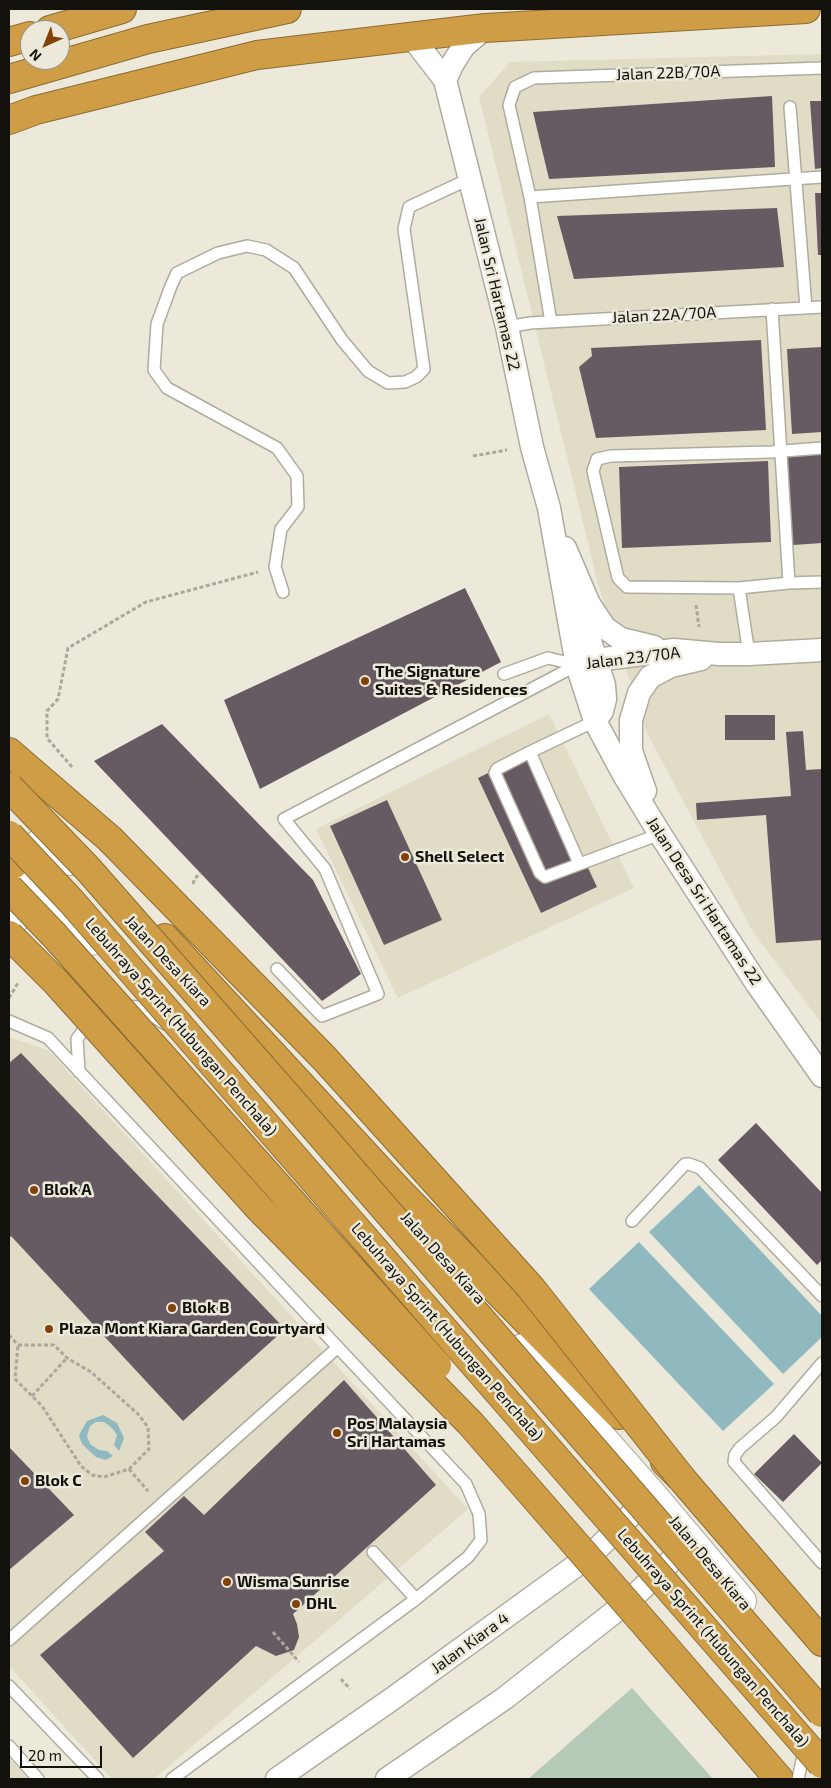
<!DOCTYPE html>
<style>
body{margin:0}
#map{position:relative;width:831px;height:1788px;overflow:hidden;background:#ece9da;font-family:"Exo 2",sans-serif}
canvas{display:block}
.frame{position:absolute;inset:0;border:10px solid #12110c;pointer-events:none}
.north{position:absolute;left:20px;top:20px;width:50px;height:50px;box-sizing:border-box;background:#ece9da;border:1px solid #959388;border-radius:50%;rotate:224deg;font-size:14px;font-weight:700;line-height:20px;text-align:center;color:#12110c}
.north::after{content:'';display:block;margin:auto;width:18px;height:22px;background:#824208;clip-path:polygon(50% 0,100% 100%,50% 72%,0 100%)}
.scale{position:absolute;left:20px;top:1746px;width:82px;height:22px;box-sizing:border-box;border:2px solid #12110c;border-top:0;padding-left:6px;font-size:15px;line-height:18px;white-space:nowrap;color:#12110c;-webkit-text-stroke:4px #ece9da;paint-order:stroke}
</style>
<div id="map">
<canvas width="831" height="1788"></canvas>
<div class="frame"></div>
<div class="north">N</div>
<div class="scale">20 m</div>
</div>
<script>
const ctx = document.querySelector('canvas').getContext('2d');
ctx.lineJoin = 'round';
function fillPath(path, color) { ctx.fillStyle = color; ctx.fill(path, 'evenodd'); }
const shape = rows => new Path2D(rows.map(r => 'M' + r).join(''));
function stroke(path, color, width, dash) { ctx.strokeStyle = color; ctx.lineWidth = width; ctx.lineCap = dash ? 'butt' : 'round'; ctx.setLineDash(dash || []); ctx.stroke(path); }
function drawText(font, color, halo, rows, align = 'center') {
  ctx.font = font + ' "Exo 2",sans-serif'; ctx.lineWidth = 5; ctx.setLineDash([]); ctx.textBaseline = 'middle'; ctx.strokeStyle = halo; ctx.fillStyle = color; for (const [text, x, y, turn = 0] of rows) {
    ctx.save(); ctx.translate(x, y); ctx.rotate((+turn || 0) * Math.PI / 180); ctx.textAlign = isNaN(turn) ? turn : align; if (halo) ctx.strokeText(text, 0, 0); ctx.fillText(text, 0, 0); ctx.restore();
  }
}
fillPath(shape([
 [822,54,822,1024,753,932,647,733,598,584,479,97,510,62],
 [549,714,634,888,398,998,316,829],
 [9,1037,48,1050,468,1509,154,1779,112,1779,9,1666],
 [9,1758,28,1779,9,1779]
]), '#e1dcc6');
fillPath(shape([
 [632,1688,713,1779,528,1779]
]), '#b4c9b6');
fillPath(shape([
 [699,1185,822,1316,822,1337,783,1374,649,1232],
 [639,1242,774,1384,723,1431,589,1289],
 [103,1415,117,1423,124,1438,119,1451,114,1445,117,1435,112,1428,104,1422,96,1422,90,1426,87,1436,90,1444,99,1450,107,1451,113,1456,106,1460,96,1457,82,1444,79,1435,87,1421]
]), '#8fb9be');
fillPath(shape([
 [772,96,775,167,549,179,533,112],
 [810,101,822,101,822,168,815,169],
 [815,193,822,193,822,255,818,255],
 [777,208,784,267,574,279,557,216],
 [761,340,766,430,596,438,579,367,592,356,591,348],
 [822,347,822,432,792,434,787,349],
 [822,454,822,543,793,545,786,456],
 [768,461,771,542,622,548,619,467],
 [465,588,501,662,260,789,224,700],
 [725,715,775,715,775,740,725,740],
 [162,724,313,880,361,974,322,1001,94,761],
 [803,731,806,770,822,769,822,940,776,943,766,815,697,820,696,803,791,796,786,732],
 [533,751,597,887,541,913,478,778],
 [387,800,442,920,384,945,330,826],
 [21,1053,285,1329,183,1421,11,1236,9,1239,9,1063],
 [756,1123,822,1193,822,1260,817,1265,718,1160],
 [344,1380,436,1485,293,1614,297,1624,299,1637,294,1650,276,1656,256,1646,133,1758,40,1655,164,1551,145,1532,184,1496,204,1515],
 [794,1434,822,1463,783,1502,754,1474],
 [9,1447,74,1515,9,1570]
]), '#665b63');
const lane = shape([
 [790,107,806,308],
 [530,197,822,177],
 [772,309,789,583],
 [551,322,530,197,509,105,515,87,534,78,822,68],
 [507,327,530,323,822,307],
 [822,448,771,452,611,456,597,459,593,471,618,578,627,587,739,588,789,583,822,582],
 [739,588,749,654],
 [283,592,275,567,281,529,298,507,297,476,277,448,167,388,154,370,157,324,171,286,177,273,218,253,247,246,266,250,294,268,342,340,368,371,388,383,405,382,416,377,424,369,404,229,409,207,469,179],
 [504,674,548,658,577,665],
 [530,752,497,769,495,773,540,873,545,877,660,834],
 [579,863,530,752,595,721],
 [277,969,322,1016,378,994,325,869,284,819,577,665],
 [9,1021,48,1038,466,1484,479,1514,481,1540,468,1557,416,1599,172,1779],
 [79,1072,77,1039,87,1025,101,1013,121,1006,139,1007,165,1024],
 [632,1221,685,1164,689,1164,700,1168,822,1296],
 [822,1363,776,1417,740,1448,735,1455,734,1462,822,1563],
 [373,1552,416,1599],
 [9,1640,337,1348],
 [9,1686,98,1779],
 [9,1746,38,1779],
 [798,1779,805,1747]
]);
const street = shape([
 [412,37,445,80,507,327,532,447,549,508,577,665,595,721,624,775,660,834,757,984,822,1076],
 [445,80,453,63,464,46,485,28],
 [565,548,589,604,605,628,621,639,654,647],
 [577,600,604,685,605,699,602,711,595,721],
 [577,665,596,660,674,650,719,654,749,654,822,650],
 [645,791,631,751,631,720,639,693,650,677,671,666,701,659],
 [277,1779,392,1699,592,1554,652,1494],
 [387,1779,505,1698,631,1599,692,1541]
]);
const secondary = shape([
 [14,864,91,941],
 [9,868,46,838,70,861],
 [9,924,45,892],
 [523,1348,652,1494,742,1601]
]);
const highway = shape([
 [50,30,122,9],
 [9,42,30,36],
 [9,79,148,39,287,9],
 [9,120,36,110,257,55,485,28,806,9],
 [9,752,110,839],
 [9,858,14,864],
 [165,938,398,1190,619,1415],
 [665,1462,682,1479,822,1642],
 [652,1632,779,1779]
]);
stroke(lane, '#afac9e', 14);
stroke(street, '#afac9e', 25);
stroke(secondary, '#afac9e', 30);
stroke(highway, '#8c6c32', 30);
stroke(shape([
 [473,456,507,450],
 [696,605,699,627],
 [72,767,47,738,47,711,58,699,68,648,146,602,258,572],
 [193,884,195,878,201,873],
 [9,998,18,983],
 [9,1335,18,1345],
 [18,1345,54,1345,67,1358,91,1372,138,1414,148,1427,149,1449,129,1469,104,1477,92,1475,81,1466,42,1406,15,1379,18,1345],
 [32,1396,67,1358],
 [129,1469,148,1491],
 [273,1632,299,1662],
 [341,1679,350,1689]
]), '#aaa79b', 3, [4, 2.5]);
stroke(lane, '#fff', 11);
stroke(street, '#fff', 22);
stroke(secondary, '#fff', 28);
stroke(highway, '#ce9d46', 28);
const highwayBridge = shape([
 [9,787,88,869,289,1098,822,1713],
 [9,835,71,901,822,1764],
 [110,839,325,1059,531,1288,682,1479],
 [9,888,55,936,437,1365],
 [9,935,56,982,258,1207,471,1424,652,1632]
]);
stroke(highwayBridge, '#8c6c32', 30, []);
stroke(highwayBridge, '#ce9d46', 28);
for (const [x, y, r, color] of [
 [365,681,5,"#824208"],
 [405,857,5,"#824208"],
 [34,1190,5,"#824208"],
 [172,1308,5,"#824208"],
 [49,1329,5,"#824208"],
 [337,1433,5,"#824208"],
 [25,1481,5,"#824208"],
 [227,1582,5,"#824208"],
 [296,1604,5,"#824208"]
]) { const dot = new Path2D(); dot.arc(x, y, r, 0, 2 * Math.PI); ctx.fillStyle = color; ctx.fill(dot); stroke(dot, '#ece9da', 2); }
drawText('16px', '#12110c', '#ece9da', [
 ["Jalan 22B/70A",668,73,-2],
 ["Jalan Sri Hartamas 22",497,294,77],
 ["Jalan 22A/70A",664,315,-3],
 ["Jalan 23/70A",633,658,-7],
 ["Jalan Desa Sri Hartamas 22",704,901,57],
 ["Jalan Desa Kiara",168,961,47],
 ["Lebuhraya Sprint (Hubungan Penchala)",181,1027,49],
 ["Jalan Desa Kiara",443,1258,48],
 ["Lebuhraya Sprint (Hubungan Penchala)",447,1332,49],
 ["Jalan Desa Kiara",710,1563,50],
 ["Lebuhraya Sprint (Hubungan Penchala)",713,1638,49],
 ["Jalan Kiara 4",470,1643,-36]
]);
drawText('bold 16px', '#12110c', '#ece9da', [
 ["The Signature",375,672],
 ["Suites & Residences",375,690],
 ["Shell Select",415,857],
 ["Blok A",44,1190],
 ["Blok B",182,1308],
 ["Plaza Mont Kiara Garden Courtyard",59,1329],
 ["Pos Malaysia",347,1424],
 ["Sri Hartamas",347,1442],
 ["Blok C",35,1481],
 ["Wisma Sunrise",237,1582],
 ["DHL",306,1604]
], 'left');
</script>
